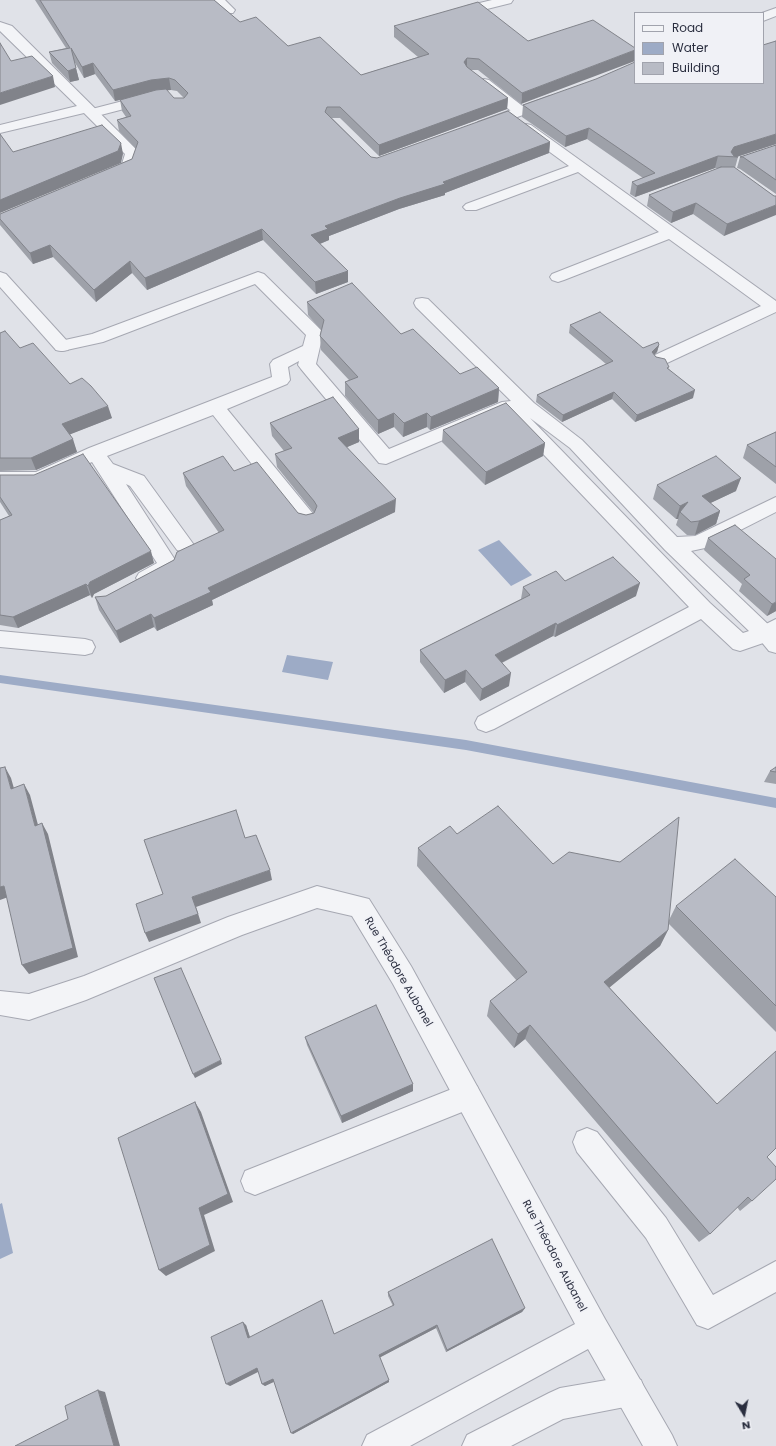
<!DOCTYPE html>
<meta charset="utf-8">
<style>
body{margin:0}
#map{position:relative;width:776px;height:1446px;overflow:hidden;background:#e0e2e8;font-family:Poppins,sans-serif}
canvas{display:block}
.legend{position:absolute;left:634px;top:12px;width:130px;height:72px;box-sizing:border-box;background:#f0f1f6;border:1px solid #a1a3ad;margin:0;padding:5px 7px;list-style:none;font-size:12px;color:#2a2e3f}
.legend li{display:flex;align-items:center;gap:8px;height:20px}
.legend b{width:20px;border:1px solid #a1a3ad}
.north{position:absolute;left:724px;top:1394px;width:40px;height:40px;-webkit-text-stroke:3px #f0f1f6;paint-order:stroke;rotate:170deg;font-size:11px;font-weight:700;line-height:16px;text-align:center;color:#2a2e3f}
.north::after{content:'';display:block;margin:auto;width:14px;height:18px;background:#2a2e3f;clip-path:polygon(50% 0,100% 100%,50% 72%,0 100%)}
</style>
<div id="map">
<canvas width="776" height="1446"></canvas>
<ul class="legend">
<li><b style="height:5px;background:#f3f4f7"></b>Road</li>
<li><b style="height:11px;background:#9dabc6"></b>Water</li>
<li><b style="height:11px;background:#b8bbc5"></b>Building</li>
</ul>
<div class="north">N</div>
</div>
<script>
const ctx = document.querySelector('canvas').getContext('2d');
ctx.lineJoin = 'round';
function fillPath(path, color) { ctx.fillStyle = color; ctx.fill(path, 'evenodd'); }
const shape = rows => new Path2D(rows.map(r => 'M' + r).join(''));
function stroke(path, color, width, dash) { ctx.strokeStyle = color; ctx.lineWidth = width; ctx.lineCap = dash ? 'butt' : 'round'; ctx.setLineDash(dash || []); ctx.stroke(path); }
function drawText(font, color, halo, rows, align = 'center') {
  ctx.font = font + ' Poppins,sans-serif'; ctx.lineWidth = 3; ctx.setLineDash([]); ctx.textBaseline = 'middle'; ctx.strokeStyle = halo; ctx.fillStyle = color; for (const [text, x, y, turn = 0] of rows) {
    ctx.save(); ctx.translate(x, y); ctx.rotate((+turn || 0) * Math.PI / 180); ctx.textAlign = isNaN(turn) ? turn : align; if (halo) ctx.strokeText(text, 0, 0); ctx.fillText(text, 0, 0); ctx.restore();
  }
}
fillPath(shape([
 [499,540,532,575,511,586,478,550],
 [287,655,333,662,328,680,282,672],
 [2,1203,13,1253,0,1259,0,1204]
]), '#9dabc6');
fillPath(shape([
 [0,675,466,740,776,798,776,808,466,750,0,683,0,675]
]), '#9dabc6');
const service = shape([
 [212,0,225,0,235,10,233,13,225,13,212,0],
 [492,0,513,0,511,3,471,13,465,9,467,6,492,0],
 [484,79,489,80,525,108,527,111,525,114,515,114,479,86,477,83,479,80,484,79],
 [150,94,155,95,157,98,155,101,93,117,88,116,86,113,88,110,150,94],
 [526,124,531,125,776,301,776,312,667,363,661,365,655,363,652,359,655,355,761,306,669,239,564,280,558,282,552,280,550,277,552,274,659,232,578,172,476,210,466,210,463,207,466,204,569,166,521,131,519,128,521,125,526,124],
 [258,272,264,274,321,330,323,334,316,364,389,449,502,402,511,401,416,307,414,303,416,299,422,298,428,299,534,403,582,440,677,537,695,536,776,497,776,512,705,548,691,551,772,628,775,634,772,640,740,651,733,649,701,619,494,729,486,732,478,729,475,723,478,717,689,607,505,414,386,464,379,463,301,369,298,365,299,361,288,367,290,380,287,384,227,409,314,515,317,520,314,525,307,527,300,525,213,415,107,456,113,464,144,476,194,545,191,550,184,552,177,550,130,486,126,484,179,566,176,571,153,583,146,586,139,583,136,578,139,573,157,563,92,462,38,486,0,486,0,472,36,472,89,448,272,377,270,364,273,360,303,346,306,335,255,284,103,342,62,351,56,350,54,346,56,342,92,334,258,272],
 [530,418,570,448,665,550,749,631,743,633,710,603,530,418],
 [0,631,85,639,92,641,95,647,92,653,85,655,0,647,0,631],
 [467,1083,477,1086,480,1096,477,1106,255,1195,245,1191,241,1181,245,1171,467,1083],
 [587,1128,597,1132,666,1218,713,1295,776,1261,776,1292,708,1329,697,1325,646,1238,577,1152,573,1142,577,1132,587,1128],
 [630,1376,641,1380,645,1391,641,1402,630,1406,563,1419,511,1446,462,1446,467,1435,549,1393,560,1388,630,1376]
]);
const minor = shape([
 [776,8,776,16,763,21,762,13,776,8],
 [0,22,12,26,137,150,139,153,134,169,113,178,103,178,101,175,103,172,122,164,125,154,84,113,0,133,0,125,77,106,0,31,0,22],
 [550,96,555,97,557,100,555,103,488,128,483,129,478,128,476,125,478,122,550,96],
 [0,272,6,274,68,342,70,346,68,350,62,351,56,350,0,287,0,272],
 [776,619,776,653,769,651,755,634,758,628,776,619],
 [317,886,369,899,411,966,605,1319,672,1435,677,1446,643,1446,588,1349,410,1446,362,1446,367,1435,575,1324,393,984,352,916,317,908,242,935,86,1000,29,1020,0,1015,0,991,29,994,84,976,228,917,317,886]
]);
stroke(service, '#a6a8b2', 2);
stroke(minor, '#a6a8b2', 2);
fillPath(service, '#f3f4f7');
fillPath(minor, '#f3f4f7');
fillPath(shape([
 [35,0,214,0,240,22,288,46,361,75,418,57,394,37,394,26,528,41,521,104,478,70,470,70,508,98,507,109,379,156,340,118,332,118,371,157,377,158,550,142,549,153,445,193,445,195,399,209,329,236,329,240,320,244,348,271,348,282,316,294,263,240,147,290,132,273,96,302,53,257,33,264,0,225,0,214,132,159,136,149,119,131,117,120,126,117,122,111,120,100,115,101,95,74,84,78,74,61,79,80,70,82,52,63,49,52,66,48],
 [166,90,171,90,177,91,184,98,174,98],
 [523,105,776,144,737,157,738,157,735,168,774,196,724,236,693,214,671,223,647,206,649,195,719,168,715,168,635,197,630,194,632,182,643,178,587,139,565,147,522,117],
 [776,145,776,194,740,169,737,168,740,157],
 [307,302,401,334,460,374,499,388,498,402,430,430,427,427,403,437,394,427,378,434,345,396,345,382,349,380,321,350,320,336,321,330,308,315],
 [570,325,643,348,659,345,657,352,654,355,669,369,693,398,635,422,612,399,562,422,536,402,537,395,606,364,569,333],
 [0,333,70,384,112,418,70,434,77,452,36,470,0,471],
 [270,423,359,429,359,442,347,447,395,512,212,600,213,605,157,631,154,627,120,643,99,610,95,597,106,596,174,560,219,533,186,486,183,473,234,471,298,513,306,515,314,513,277,467,275,454,284,451,272,436],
 [443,430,545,443,543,456,485,485,442,442],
 [776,432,776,484,743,458,747,445],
 [0,475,154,563,94,594,92,598,90,595,18,628,0,625,0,520,9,516,0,502],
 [657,485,736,491,710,503,720,511,716,524,695,535,687,535,676,525,678,519,676,519,653,499],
 [735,525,776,611,767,616,739,591,742,584,704,550,708,538],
 [565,581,636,596,555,637,553,636,502,663,509,686,480,701,465,682,444,693,420,662,420,650,521,599,523,587],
 [776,767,776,784,764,782,770,771],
 [457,834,553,864,669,920,676,906,776,897,776,1032,668,923,668,930,660,946,609,987,717,1104,767,1157,752,1201,740,1211,737,1207,710,1234,699,1242,525,1039,514,1048,487,1016,490,1001,517,981,417,866,418,848],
 [305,1037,413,1091,342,1123,307,1045],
 [388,1292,525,1308,522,1312,446,1352,436,1328,380,1357,389,1382,293,1434,274,1381,265,1386,262,1384,258,1371,230,1386,246,1325,250,1337,334,1334,393,1306,388,1296]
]), '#9ea1a9');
fillPath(shape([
 [635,50,635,61,521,104,522,93],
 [467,58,467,70,464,62],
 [93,63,95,74,84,78,82,67],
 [76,68,79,80,70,82,68,71],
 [53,76,55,87,0,105,0,93],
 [169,78,171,90,153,92,115,101,113,90,151,80],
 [508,98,507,109,379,156,379,145],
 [589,128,587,139,565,147,566,136],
 [776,134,776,144,736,157,730,156,731,152,734,147],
 [550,142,549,153,445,193,445,195,399,209,329,236,329,240,312,247,311,235,325,226],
 [121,143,123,154,121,163,0,213,0,200],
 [718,156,715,168,635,197,637,186],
 [696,203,693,214,671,223,673,212],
 [776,205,776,215,724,236,727,224],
 [262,229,263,240,147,290,145,278],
 [50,245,53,257,33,264,30,253],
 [130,261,132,273,96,302,94,290],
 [348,271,348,282,316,294,315,282],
 [659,345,657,352,650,359,652,352],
 [499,388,498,402,430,430,431,417],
 [695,390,693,398,635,422,637,415],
 [614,392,612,399,562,422,563,415],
 [108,406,112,418,66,436,62,424],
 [394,413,394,427,378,434,378,420],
 [427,413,427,427,403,437,404,423],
 [359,429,359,442,338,451,338,438],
 [73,439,77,452,36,470,31,458],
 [545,443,543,456,485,485,486,472],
 [741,478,736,491,698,509,702,496],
 [396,499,395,512,212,600,213,605,157,631,154,618,208,588],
 [688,502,680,512,678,519,676,519,680,506],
 [720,511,716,524,695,535,699,521],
 [151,551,154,563,94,594,92,598,88,586,90,582],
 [640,583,636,596,555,637,557,625],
 [86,584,90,595,18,628,13,617],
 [776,602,776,611,767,616,772,604],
 [151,614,154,627,120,643,116,631],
 [556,623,553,636,493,667,495,655],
 [466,670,465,682,444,693,445,680],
 [511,673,509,686,480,701,482,689],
 [5,767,11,778,17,799,11,789],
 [24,784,30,795,41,836,35,826],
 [42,823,48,834,78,957,29,974,22,965],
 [270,870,272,880,196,907,201,923,149,942,145,933,192,897],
 [4,886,11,896,0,900,0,887],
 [668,930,660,946,598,997,604,982],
 [530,1025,525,1039,514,1048,518,1034],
 [221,1060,222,1064,195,1078,193,1074],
 [413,1084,413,1091,342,1123,341,1116],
 [195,1102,201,1112,233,1202,204,1215,215,1251,166,1276,159,1270,199,1208],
 [525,1308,522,1312,446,1352,447,1350],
 [243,1322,246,1325,251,1341,248,1338],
 [437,1325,436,1328,379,1358,379,1355],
 [257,1368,260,1371,230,1386,226,1384],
 [273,1379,276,1381,265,1386,262,1384],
 [389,1380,389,1382,293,1434,291,1433],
 [98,1390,105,1392,120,1446,114,1446]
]), '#81838a');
const building = shape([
 [40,0,214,0,240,22,256,17,288,46,320,37,361,75,429,54,394,26,478,2,528,41,593,20,635,48,635,50,522,93,479,59,467,58,464,62,467,67,508,98,379,145,340,107,327,107,325,112,371,157,377,158,508,111,550,142,443,182,445,184,400,198,325,226,328,229,311,235,348,271,315,282,262,229,145,278,130,261,94,290,50,245,30,253,0,219,0,214,132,159,138,142,117,120,131,116,120,100,156,90,166,89,174,98,184,98,188,93,175,80,169,78,151,80,113,90,93,63,82,67,71,48,76,68,68,71,49,52,70,48,40,0],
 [776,41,776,134,734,147,731,152,734,156,738,157,718,156,637,186,632,182,655,173,589,128,566,136,523,105,596,79,635,62,635,83,763,83,763,45,776,41],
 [0,43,11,61,32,56,53,76,0,93,0,43],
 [102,125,121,143,118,151,0,200,0,134,13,152,102,125],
 [776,145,776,180,743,157,740,157,776,145],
 [721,167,734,167,774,196,776,196,776,205,727,224,696,203,673,212,649,195,721,167],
 [352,283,401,334,413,329,460,374,477,367,499,388,431,417,427,413,404,423,394,413,378,420,345,382,358,377,320,336,324,320,307,302,352,283],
 [600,312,643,348,658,342,659,345,652,352,656,357,665,359,669,367,667,368,695,390,637,415,614,392,563,415,537,395,613,361,570,325,600,312],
 [5,331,20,348,33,343,70,384,82,378,91,386,108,406,62,424,73,439,31,458,0,458,0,333,5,331],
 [333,397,359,429,338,438,396,499,208,588,211,592,154,618,151,614,116,631,95,597,106,596,174,560,177,552,224,530,183,473,223,456,234,471,257,462,298,513,306,515,314,513,317,506,314,501,275,454,292,448,270,423,333,397],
 [506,403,545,443,486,472,443,430,506,403],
 [776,432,776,467,747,445,776,432],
 [83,454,151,551,90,582,88,586,86,584,13,617,0,615,0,520,12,515,0,497,0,475,34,475,83,454],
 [716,456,741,478,702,496,720,511,699,521,691,522,680,512,688,502,680,506,657,485,716,456],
 [735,525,776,559,776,602,772,604,744,579,750,575,708,538,735,525],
 [613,557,640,583,557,625,556,623,495,655,511,673,482,689,466,670,445,680,420,650,530,595,523,587,556,571,565,581,613,557],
 [5,767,11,789,24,784,35,826,42,823,73,948,22,965,4,886,0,887,0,768,5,767],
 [776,767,776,772,770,771,776,767],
 [498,806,553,864,569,852,620,862,679,817,668,930,604,982,717,1104,776,1051,776,1148,767,1157,776,1167,776,1179,752,1201,748,1197,710,1234,530,1025,518,1034,490,1001,527,972,418,848,450,826,457,834,498,806],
 [236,810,245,838,256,835,270,870,192,897,198,914,145,933,136,904,163,894,144,840,236,810],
 [735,859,776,897,776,1006,676,906,735,859],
 [181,968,221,1060,193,1074,154,978,181,968],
 [376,1005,413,1084,341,1116,305,1037,376,1005],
 [195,1102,228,1194,199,1208,210,1245,159,1270,118,1138,195,1102],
 [492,1239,525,1308,447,1350,437,1325,379,1355,389,1380,291,1433,273,1379,262,1384,257,1368,226,1384,211,1337,243,1322,248,1338,322,1300,334,1334,394,1305,388,1292,492,1239],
 [98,1390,114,1446,15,1446,68,1419,65,1406,98,1390]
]);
fillPath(building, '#b8bbc5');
stroke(building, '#81838a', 1);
drawText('11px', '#2a2e3f', '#f0f1f6', [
 ["Rue Théodore Aubanel",398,972,60],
 ["Rue Théodore Aubanel",554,1256,62]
]);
</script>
